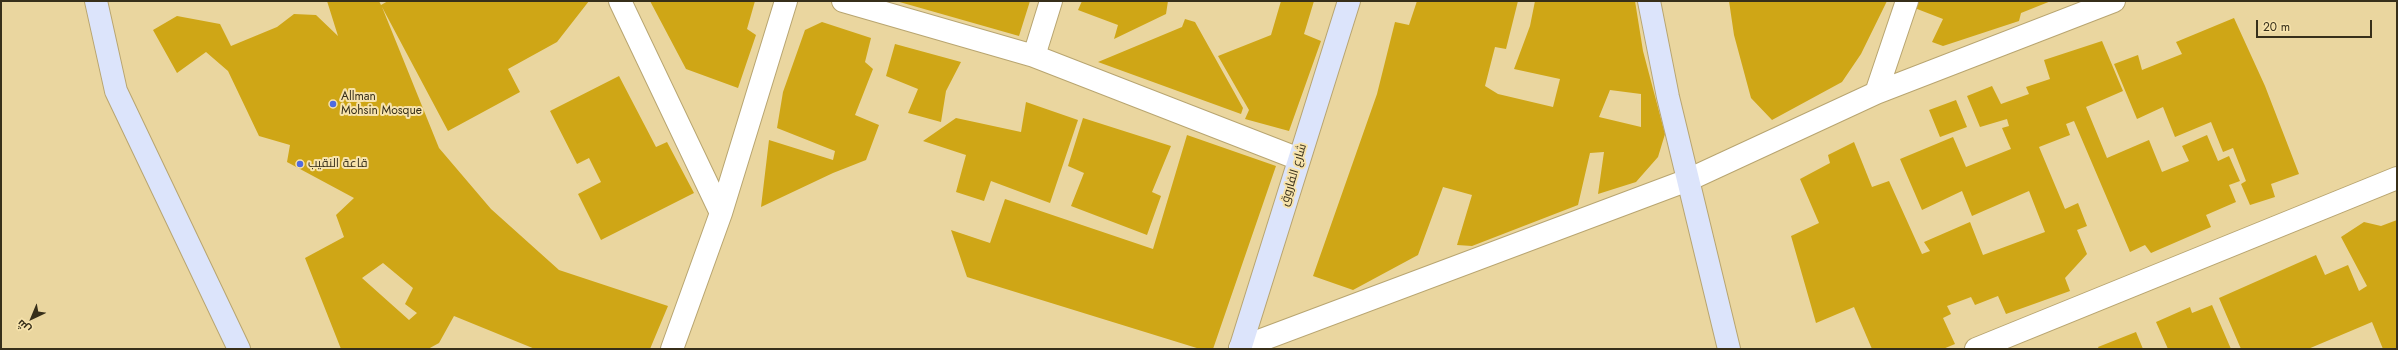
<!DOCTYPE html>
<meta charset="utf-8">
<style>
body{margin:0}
#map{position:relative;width:2398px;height:350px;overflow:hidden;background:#ead69f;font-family:Jost,Cairo,sans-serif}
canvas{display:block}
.frame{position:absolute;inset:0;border:2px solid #372f1a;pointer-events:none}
.north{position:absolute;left:12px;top:298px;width:40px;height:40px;-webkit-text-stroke:3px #f7e3ac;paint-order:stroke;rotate:224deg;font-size:11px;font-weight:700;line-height:16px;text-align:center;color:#372f1a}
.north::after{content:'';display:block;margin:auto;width:14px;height:18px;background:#372f1a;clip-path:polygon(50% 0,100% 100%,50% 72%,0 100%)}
.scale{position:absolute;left:2256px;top:20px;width:116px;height:18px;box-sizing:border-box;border:2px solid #372f1a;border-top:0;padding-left:5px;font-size:12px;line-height:14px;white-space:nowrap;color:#372f1a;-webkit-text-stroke:3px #f7e3ac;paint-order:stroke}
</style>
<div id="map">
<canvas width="2398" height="350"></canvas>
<div class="frame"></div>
<div class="north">ش</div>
<div class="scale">20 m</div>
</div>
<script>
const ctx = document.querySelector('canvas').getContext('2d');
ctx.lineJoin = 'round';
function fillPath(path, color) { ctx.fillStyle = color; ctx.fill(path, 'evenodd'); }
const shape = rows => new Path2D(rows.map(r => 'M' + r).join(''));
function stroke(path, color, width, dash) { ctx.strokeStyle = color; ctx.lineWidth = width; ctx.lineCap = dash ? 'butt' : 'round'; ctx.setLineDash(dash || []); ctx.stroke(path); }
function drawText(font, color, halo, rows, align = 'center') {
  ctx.font = font + ' Jost,Cairo,sans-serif'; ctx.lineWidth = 4; ctx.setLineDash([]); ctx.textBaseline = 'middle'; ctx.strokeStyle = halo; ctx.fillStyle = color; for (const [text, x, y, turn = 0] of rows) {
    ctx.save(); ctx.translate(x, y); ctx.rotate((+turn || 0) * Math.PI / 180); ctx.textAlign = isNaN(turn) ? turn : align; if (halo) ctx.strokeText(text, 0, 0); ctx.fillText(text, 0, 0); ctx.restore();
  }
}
fillPath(shape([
 [327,1,379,1,381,5,388,1,589,1,557,42,508,69,520,92,448,131,382,7,439,148,491,209,559,270,668,306,650,349,535,349,454,316,439,343,428,349,341,349,305,258,344,237,336,215,354,198,287,162,290,145,259,136,228,71,206,52,177,73,153,30,177,16,220,24,231,46,277,27,294,14,316,15,338,36],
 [383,263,413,288,405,304,417,313,409,320,362,278],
 [650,1,755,1,747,29,756,35,738,88,686,69],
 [896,1,1030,1,1019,36],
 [1082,1,1168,1,1166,14,1114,39,1118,25,1078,10],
 [1281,1,1314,1,1304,34,1321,41,1289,131,1245,119,1249,110,1218,56,1271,35],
 [1417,1,1518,1,1506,49,1495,47,1485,86,1498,94,1553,107,1560,79,1514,69,1530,26,1535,1,1635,1,1643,51,1665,134,1658,157,1636,182,1598,194,1604,152,1590,153,1578,205,1472,246,1457,245,1472,195,1443,187,1418,255,1353,290,1313,276,1377,94,1395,22,1409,25],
 [1610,90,1641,94,1641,127,1599,117],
 [1729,1,1887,1,1861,54,1842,82,1772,120,1751,98,1734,35],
 [1914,1,2051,1,2021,13,2019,21,1943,46,1932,42,1943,19,1912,7],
 [2234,18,2265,86,2299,174,2271,184,2275,197,2250,205,2241,184,2246,181,2233,148,2223,152,2211,122,2175,137,2163,107,2137,119,2114,64,2138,55,2142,70,2182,54,2176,42],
 [1185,19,1195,22,1243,108,1241,114,1098,62,1182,27],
 [822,22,871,38,865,62,873,69,855,115,879,125,866,160,833,173,761,207,769,140,833,160,835,151,777,128,783,92,805,30],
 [2102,41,2123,91,2086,107,2107,158,2149,140,2162,172,2189,161,2182,146,2207,135,2218,161,2229,156,2240,181,2229,185,2236,202,2206,215,2211,227,2151,253,2145,245,2130,252,2074,121,2066,124,2070,135,2039,147,2065,209,2078,203,2087,226,2077,230,2087,254,2065,278,2070,291,2006,314,1998,296,1975,305,1971,297,1947,306,1951,314,1943,318,1955,344,1943,349,1872,349,1854,307,1816,323,1791,236,1819,223,1800,179,1830,163,1828,155,1854,142,1872,187,1889,181,1922,254,1930,251,1924,242,1970,222,1983,255,2045,232,2029,191,1972,216,1962,191,1922,210,1900,159,1953,137,1966,167,2011,149,2002,128,2009,126,2007,119,1980,127,1967,96,1992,86,2001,104,2029,94,2026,87,2050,79,2044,60],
 [895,44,961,62,946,91,941,122,908,113,918,89,886,76],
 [619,76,656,147,667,142,694,193,601,240,578,194,601,182,589,158,577,164,550,111],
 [1956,100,1967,127,1940,137,1929,110],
 [1026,102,1078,120,1050,203,991,181,984,201,956,192,966,155,923,141,956,118,1021,132],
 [1083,118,1171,146,1152,192,1161,196,1147,235,1071,206,1084,173,1068,166],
 [1187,135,1276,166,1213,349,1200,349,967,277,951,230,990,243,1005,199,1153,249],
 [2397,220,2397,349,2383,349,2372,322,2308,349,2241,349,2219,298,2316,255,2325,275,2348,265,2359,291,2367,286,2341,237,2364,222,2381,226],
 [2212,305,2231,349,2168,349,2156,322,2190,307,2192,313],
 [2136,332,2143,349,2099,349,2098,347]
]), '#cfa616');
const street = shape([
 [620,1,721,213],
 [843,1,1034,56,1299,159],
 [1034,56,1051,1],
 [1876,93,1907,1],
 [1240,348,1688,180,1876,93,2114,1],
 [672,349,721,213,786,1],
 [1976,349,2397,178]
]);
const secondary = shape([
 [96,1,116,91,239,349],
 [1649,1,1668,97,1729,349],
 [1240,349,1349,1]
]);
stroke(street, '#b8a570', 24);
stroke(secondary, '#b8a570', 24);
stroke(street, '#fff', 22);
stroke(secondary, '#dce4fb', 22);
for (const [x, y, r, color] of [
 [333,104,4,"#506be0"],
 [300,164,4,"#506be0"]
]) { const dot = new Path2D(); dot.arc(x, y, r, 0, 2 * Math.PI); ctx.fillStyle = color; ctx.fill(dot); stroke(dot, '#f7e3ac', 1.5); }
drawText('12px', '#372f1a', '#f7e3ac', [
 ["Allman",341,97],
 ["Mohsin Mosque",341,111],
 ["قاعة النقيب",308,164]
], 'left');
drawText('12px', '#372f1a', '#f7e3ac', [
 ["شارع الفاروق",1294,175,-73]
]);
</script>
